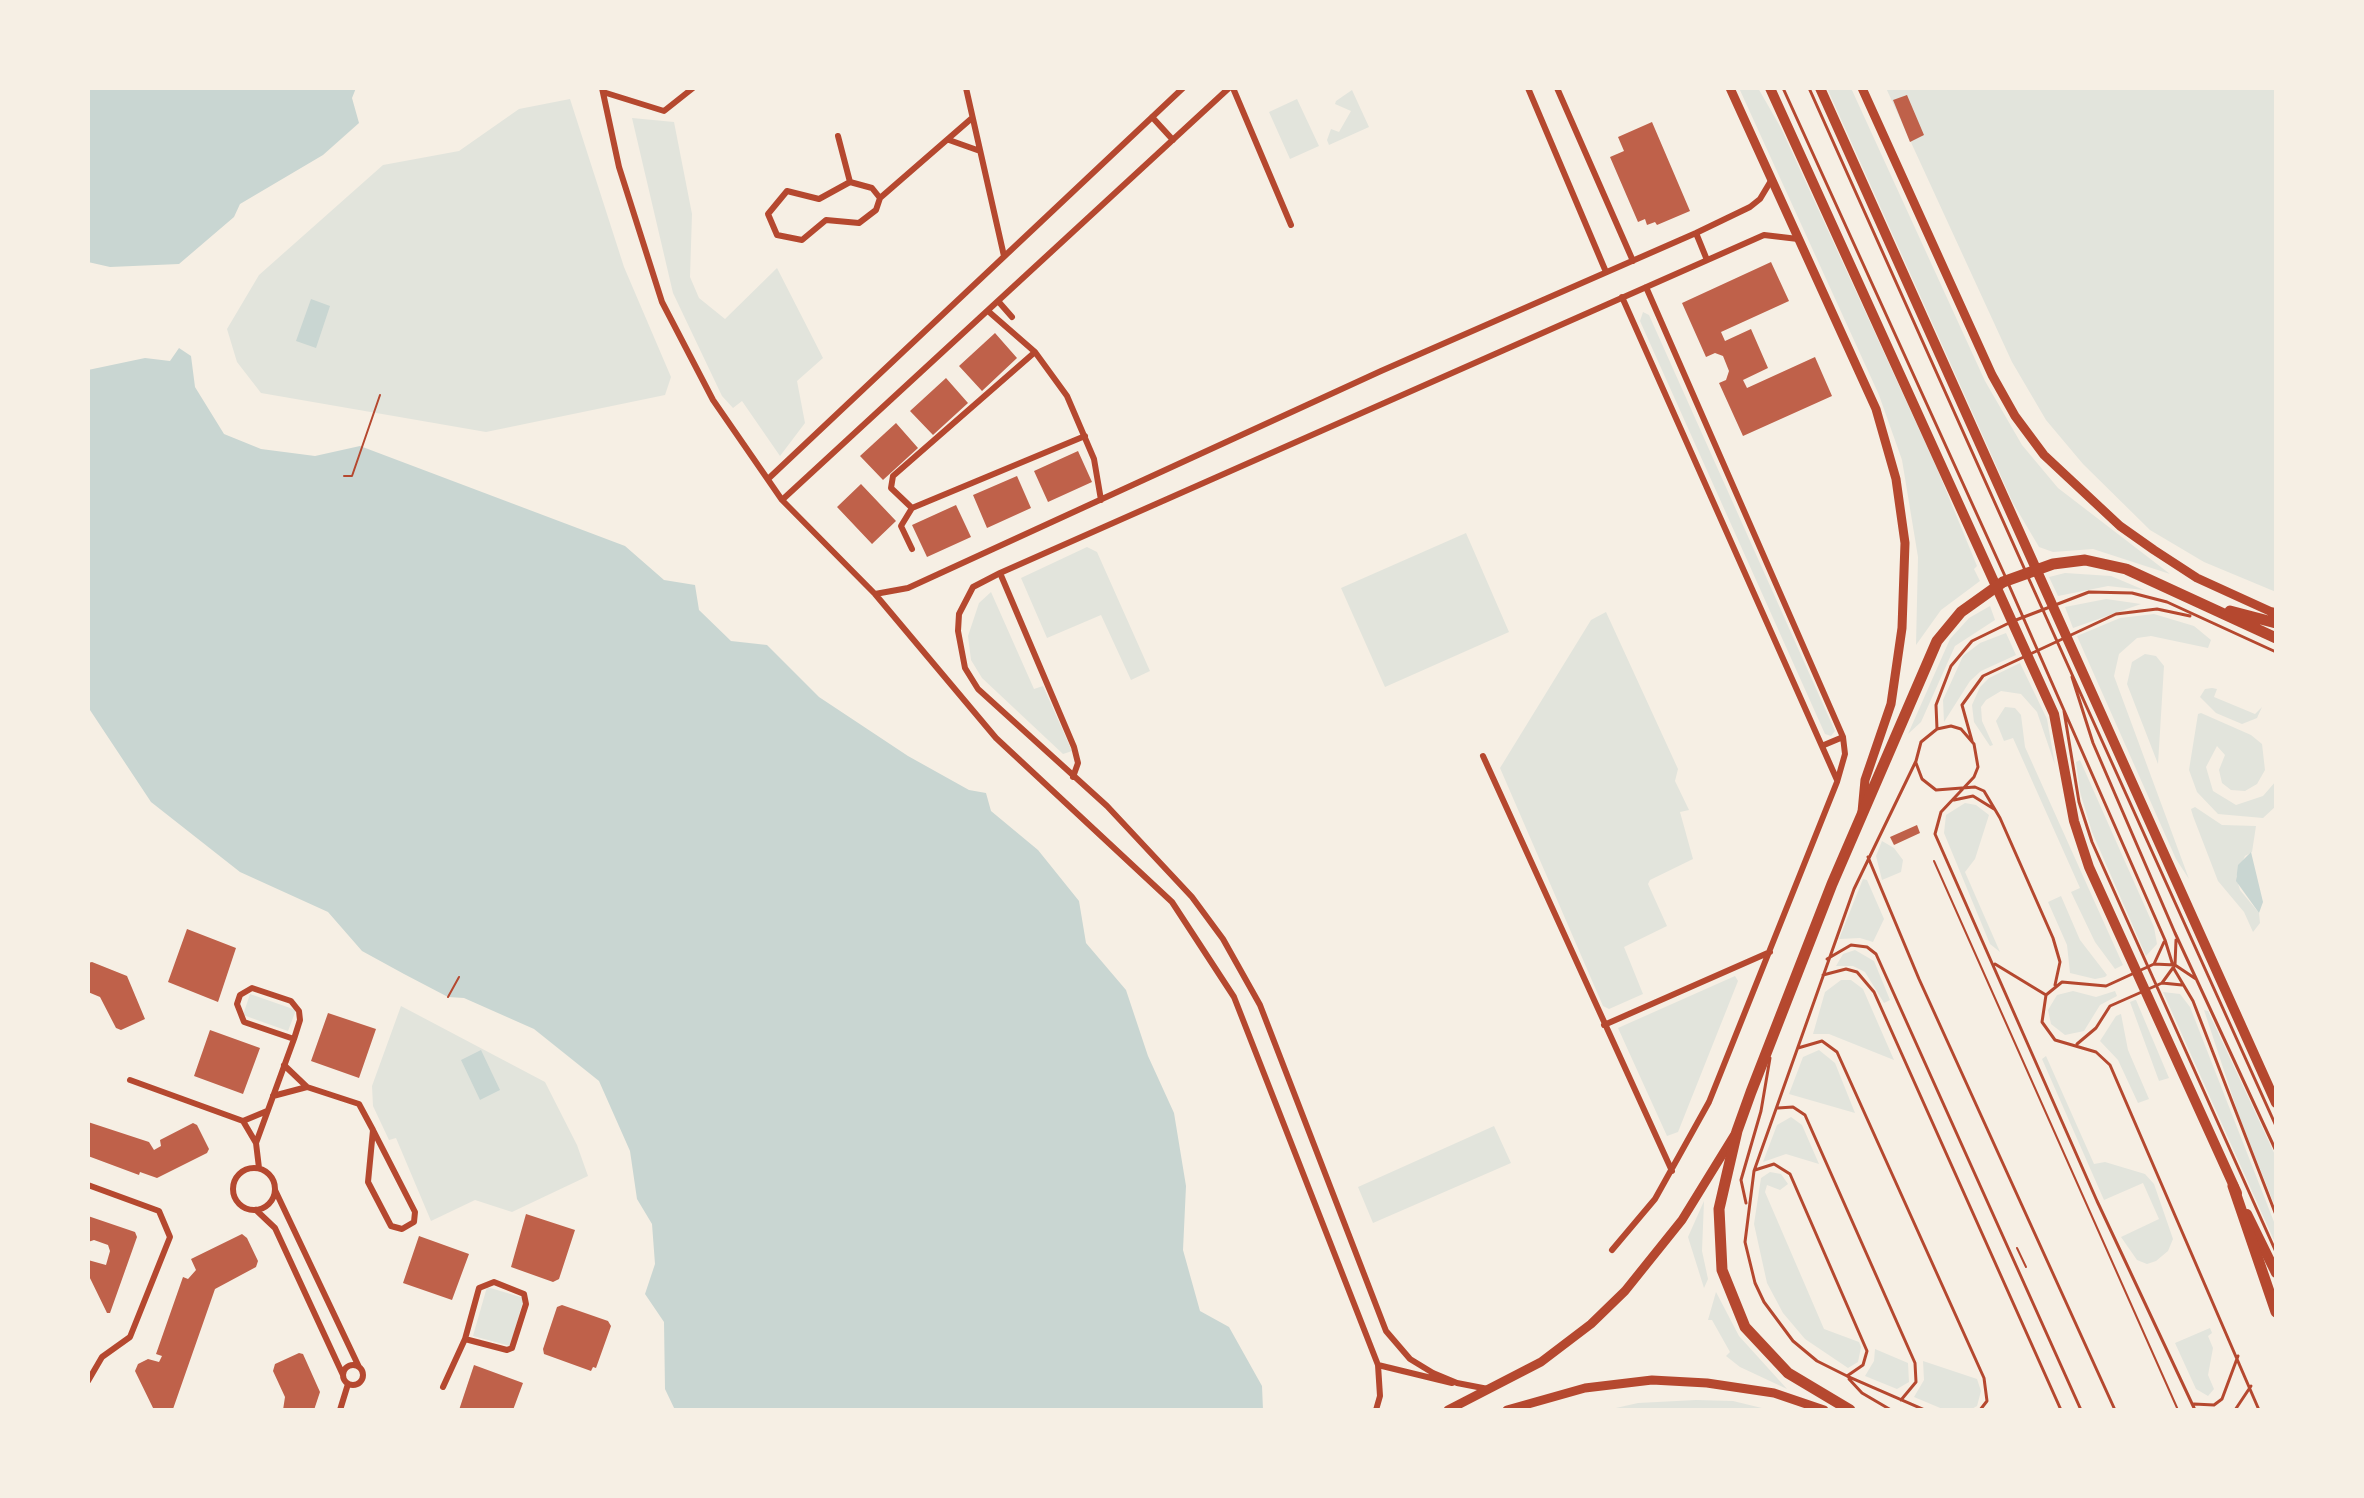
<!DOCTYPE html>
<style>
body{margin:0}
#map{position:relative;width:2364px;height:1498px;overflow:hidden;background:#f6efe4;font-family:"Open Sans",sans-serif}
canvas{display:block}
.frame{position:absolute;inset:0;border:90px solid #f6efe4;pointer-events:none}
</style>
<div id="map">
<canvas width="2364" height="1498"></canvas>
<div class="frame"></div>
</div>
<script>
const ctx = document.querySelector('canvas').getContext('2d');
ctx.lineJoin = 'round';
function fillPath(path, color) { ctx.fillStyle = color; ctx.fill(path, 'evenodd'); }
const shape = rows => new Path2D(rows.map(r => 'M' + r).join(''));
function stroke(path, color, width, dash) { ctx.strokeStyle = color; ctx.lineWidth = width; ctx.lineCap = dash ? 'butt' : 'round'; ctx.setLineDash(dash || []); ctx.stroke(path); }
fillPath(shape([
 [1739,88,1758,88,1781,128,1936,466,1977,566,1974,569,1980,581,1941,610,1916,645,1918,557,1902,460,1879,395],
 [1827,88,1851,88,1985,381,2022,445,2058,488,2170,574,2093,549,2053,552,2039,547,2013,503],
 [1886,88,2276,88,2276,592,2204,562,2150,530,2083,464,2046,420,2012,362],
 [1352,90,1369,127,1329,145,1327,140,1331,129,1339,132,1351,111,1335,104,1336,101],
 [570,99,624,267,671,377,665,395,486,432,261,393,237,362,227,329,259,275,383,165,459,151,519,109],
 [1297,99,1319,146,1290,159,1269,112],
 [632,118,674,122,692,214,690,277,699,298,725,319,777,268,823,358,797,381,805,423,780,456,742,401,733,408,722,396,673,293],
 [1643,312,1649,315,1835,731,1831,736,1825,734,1640,321],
 [1466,533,1509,632,1385,687,1341,588],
 [1087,547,1097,552,1150,671,1131,680,1101,615,1047,638,1021,578],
 [2065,573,2111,576,2144,590,2108,586,2058,596,2049,577],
 [991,592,1034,689,1043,686,1072,751,1063,754,982,678,971,660,968,636,979,603],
 [2106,599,2141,604,2073,628,2065,607],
 [1990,606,1995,620,1955,646,1921,722,1908,734,1950,639,1969,618],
 [1606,612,1678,769,1675,781,1689,810,1680,812,1693,859,1650,880,1648,884,1667,926,1624,947,1643,994,1609,1009,1603,1006,1500,768,1591,620],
 [2154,614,2194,626,2211,640,2208,648,2151,636,2137,638,2119,654,2114,676,2189,879,2176,859,2077,636,2120,618],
 [2006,633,2016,655,1981,671,1970,681,1944,722,1943,700,1963,656,1980,643],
 [2145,654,2156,656,2164,666,2158,764,2127,684,2132,662],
 [2020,663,2047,719,2055,765,2037,712,2021,694,2001,691,1986,700,1981,707,1982,721,1993,745,1990,746,1974,722,1972,705,1980,687,1989,678],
 [2212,688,2217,689,2214,697,2255,714,2262,707,2257,718,2242,724,2216,713,2200,697,2205,689],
 [2005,707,2015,708,2021,715,2025,747,2123,965,2115,969,2095,942,2071,892,2080,888,2013,738,2004,741,1996,721],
 [2201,713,2251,735,2262,744,2265,770,2257,784,2245,791,2231,790,2222,783,2219,770,2225,755,2217,746,2206,767,2213,791,2236,805,2263,796,2276,781,2276,806,2263,818,2218,814,2197,792,2189,770,2198,714],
 [2080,760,2154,927,2157,944,2146,956,2092,832,2080,792,2076,762],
 [1965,803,1976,805,1989,815,1975,859,1965,872,2000,952,1990,944,1944,833,1946,815],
 [2195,807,2222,825,2256,826,2252,852,2245,856,2236,877,2240,890,2259,913,2260,923,2253,932,2244,912,2218,881,2193,816,2191,809],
 [1882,841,1894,848,1903,860,1901,872,1882,880,1876,856],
 [1863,879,1867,880,1884,919,1873,942,1860,938,1839,939],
 [2061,896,2080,940,2107,975,2105,977,2095,979,2070,973,2067,945,2048,902],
 [1855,950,1874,961,1890,1000,1884,1003,1865,972,1853,966,1836,966,1843,954],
 [1735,976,1738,981,1678,1132,1667,1136,1618,1028],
 [1841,980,1851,980,1863,989,1894,1060,1829,1034,1813,1034,1825,992],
 [2073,991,2096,997,2115,991,2117,996,2100,1005,2084,1031,2065,1035,2051,1024,2048,1010,2057,995],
 [2163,992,2180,994,2190,1007,2276,1227,2276,1245],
 [250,994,296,1010,288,1031,243,1015],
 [2135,1000,2136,1000,2169,1078,2159,1081,2130,1002],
 [401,1006,545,1082,577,1145,588,1176,512,1212,475,1200,431,1221,396,1138,389,1140,373,1106,372,1086],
 [2204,1010,2208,1011,2276,1157,2276,1209,2239,1116],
 [2121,1014,2128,1050,2149,1099,2138,1103,2118,1060,2100,1041,2116,1016],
 [1819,1050,1835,1063,1855,1113,1789,1094,1803,1057],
 [2046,1056,2094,1164,2105,1162,2145,1174,2154,1184,2173,1239,2168,1251,2156,1261,2147,1264,2137,1260,2121,1237,2159,1219,2143,1183,2104,1200,2042,1059],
 [1791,1117,1802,1125,1819,1164,1786,1154,1763,1162,1777,1125],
 [1494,1126,1511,1163,1373,1223,1358,1187],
 [1770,1172,1781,1174,1788,1184,1780,1190,1767,1185,1765,1192,1824,1329,1859,1342,1861,1347,1858,1362,1848,1368,1805,1339,1783,1313,1767,1283,1754,1224,1761,1178],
 [1704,1201,1702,1251,1708,1279,1704,1288,1688,1237],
 [487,1287,524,1298,510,1346,473,1336],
 [1716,1292,1739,1336,1787,1389,1740,1367,1726,1356,1730,1352,1712,1320,1708,1320],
 [2210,1328,2212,1333,2208,1336,2213,1348,2208,1375,2214,1389,2208,1396,2196,1389,2175,1343],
 [1875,1349,1908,1363,1909,1382,1897,1389,1865,1376,1874,1361],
 [1923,1361,1977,1379,1981,1391,1977,1406,1970,1410,1945,1410,1914,1397,1924,1380],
 [1696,1400,1733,1401,1770,1410,1607,1410,1638,1403]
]), '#e2e4dc');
fillPath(shape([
 [88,88,356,88,352,98,359,123,323,155,240,204,234,217,179,264,110,267,88,262],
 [311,299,330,306,316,348,296,341],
 [179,348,191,356,195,387,224,434,261,449,315,456,360,446,625,546,664,580,695,585,699,610,731,641,767,645,819,697,908,756,969,790,986,793,991,811,1038,850,1079,901,1086,943,1126,990,1148,1056,1174,1113,1186,1186,1183,1250,1200,1311,1229,1327,1262,1386,1263,1410,675,1410,665,1389,664,1322,645,1294,655,1264,652,1224,637,1199,630,1151,599,1081,534,1029,464,998,448,997,404,974,362,951,328,912,240,872,151,802,88,707,88,370,145,358,170,361],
 [2251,852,2263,902,2259,913,2236,881,2238,865],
 [481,1050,500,1090,480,1100,461,1060]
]), '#c9d6d2');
fillPath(shape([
 [1907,95,1924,135,1910,142,1893,100],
 [1652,122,1690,211,1657,225,1655,222,1647,225,1645,219,1638,222,1610,157,1624,151,1618,137],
 [1771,262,1789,301,1721,332,1725,341,1751,329,1768,368,1743,380,1747,388,1815,357,1832,396,1743,436,1719,383,1726,380,1729,371,1723,356,1715,353,1706,357,1682,303],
 [995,333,1017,358,982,391,959,366],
 [946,378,968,403,933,435,910,411],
 [896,423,918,448,883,480,860,456],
 [1078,451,1092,482,1048,502,1034,471],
 [1017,476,1031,508,987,528,973,495],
 [861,484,896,521,872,544,837,507],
 [956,505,971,537,927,557,912,525],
 [1917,825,1920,833,1894,845,1890,837],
 [187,929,236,948,218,1002,168,982],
 [92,962,127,976,145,1019,121,1030,116,1028,100,997,88,992,88,963],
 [328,1013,376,1029,359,1078,311,1061],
 [210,1030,260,1048,243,1094,194,1076],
 [88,1122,149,1142,154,1150,161,1146,160,1140,193,1123,197,1125,209,1149,207,1153,157,1178,140,1172,139,1175,88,1156],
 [526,1214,575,1230,559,1279,553,1282,511,1267],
 [88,1216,135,1232,137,1237,110,1313,107,1313,88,1274,88,1260,106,1265,110,1251,108,1245,94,1240,88,1242],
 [242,1234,247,1238,258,1261,256,1267,215,1289,173,1409,154,1410,135,1371,138,1364,148,1359,159,1362,162,1356,156,1354,183,1277,188,1279,196,1270,191,1259],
 [419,1236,469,1254,452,1300,403,1283],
 [562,1305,608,1321,611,1326,596,1368,593,1367,591,1371,544,1354,543,1349,557,1307],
 [299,1353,303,1354,320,1392,314,1410,283,1410,285,1397,273,1371,275,1364],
 [474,1365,523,1383,513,1410,459,1410]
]), '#bf614a');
stroke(shape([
 [344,476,352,476,380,395],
 [1934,861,2178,1410],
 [448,997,459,977],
 [2017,1248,2026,1267]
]), '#b5482f', 2);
stroke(shape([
 [1783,88,2005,576],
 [1809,88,2025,570],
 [2028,577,2276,1126],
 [2008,583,2165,940,2174,969,2193,1001,2276,1215],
 [2016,620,2089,592,2132,593,2167,602,2276,652],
 [2072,677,2093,743,2175,933,2276,1151],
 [2064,711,2079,802,2092,842,2276,1252],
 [1937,729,1936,705,1951,666,1972,641,2009,623],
 [1972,741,1962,705,1983,676,2116,614,2157,609,2190,616],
 [1916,763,1922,779,1936,790,1975,787,1984,791,2000,818,2053,938,2060,962,2055,985],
 [1954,800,1973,796,1994,809],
 [1868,857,1919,979,2115,1410],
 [1827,959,1851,945,1867,947,1876,954,2081,1410],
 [1995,964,2046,995],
 [2154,964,2164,942],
 [1823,975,1846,969,1857,972,1874,992,2061,1410],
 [2196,979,2175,965,2154,964,2106,986,2062,982,2046,995,2042,1022,2055,1040,2096,1052,2110,1065,2259,1410],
 [2162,983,2175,965,2176,940],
 [2077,1044,2096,1028,2110,1006,2162,983,2182,985],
 [1798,1048,1822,1041,1837,1052,1984,1378,1987,1401,1980,1410],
 [1778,1108,1793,1107,1805,1115,1915,1363,1916,1382,1901,1400],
 [1755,1170,1774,1164,1790,1174,1867,1351,1863,1365,1847,1376],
 [1746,1203,1741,1180,1761,1111,1770,1058],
 [1849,1379,1862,1393,1891,1410],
 [2194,1404,2214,1405,2222,1399,2238,1356],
 [1925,1410,1847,1376,1817,1361,1793,1341,1764,1302,1755,1283,1745,1242,1754,1171,1854,889,1916,761,1921,742,1937,729,1951,726,1961,729,1974,744,1978,767,1974,777,1941,812,1935,834,2097,1201,2195,1410],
 [2235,1410,2251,1386]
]), '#b5482f', 3);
stroke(shape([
 [602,88,619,167,662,302,713,400,782,500,875,594,996,738,1172,902,1234,997,1378,1365,1380,1396,1376,1410],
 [966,88,1004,256],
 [1233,88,1291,225],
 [1528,88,1606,272],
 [1557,88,1633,261],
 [603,92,664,111,693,88],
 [1152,117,1173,140],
 [838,136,850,182],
 [949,140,980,151],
 [880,198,876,210,859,223,826,220,802,240,777,235,768,214,787,191,819,199,850,182,872,188,880,198,972,118],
 [1696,233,1707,260],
 [1622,297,1837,780],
 [998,301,1012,317],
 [988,311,1035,352,1067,396,1094,459,1101,500],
 [768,479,1183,88],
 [782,500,1229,88],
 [912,508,891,488,893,476,1035,352],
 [912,549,901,526,912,508,1085,436],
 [1000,573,1074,747,1078,763,1073,777],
 [875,594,908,588,1381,371,1696,233,1750,207,1760,199,1772,179],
 [1824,745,1843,737],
 [1483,756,1672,1171],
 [1604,1025,1770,952],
 [284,1065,307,1087],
 [130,1080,243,1121,256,1143],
 [273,1096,307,1087,359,1104,373,1130,368,1182,391,1226,402,1229,414,1222,415,1212,373,1130],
 [243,1121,267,1111],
 [259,1168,256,1143,294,1039,300,1020,299,1011,291,1001,252,988,240,995,237,1004,244,1022,294,1039],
 '233 1189a21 21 0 1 1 42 0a21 21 0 1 1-42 0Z',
 [88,1185,159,1211,170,1237,130,1337,102,1357,88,1381],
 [275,1190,359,1367],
 [256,1210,275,1228,343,1375],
 [1612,1250,1655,1199,1709,1102,1837,782,1845,754,1843,737,1646,287],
 '343 1375a10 10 0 1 1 20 0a10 10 0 1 1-20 0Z',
 [1378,1365,1452,1383],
 [443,1387,465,1339,479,1288,494,1282,524,1294,526,1304,512,1348,507,1350,465,1339],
 [1488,1389,1457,1383,1433,1373,1410,1359,1386,1331,1260,1005,1223,939,1192,897,1107,806,978,689,965,668,958,631,959,614,973,587,1000,573,1764,235,1798,239],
 [340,1410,348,1384]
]), '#b5482f', 6);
stroke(shape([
 [1730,88,1876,409,1896,479,1905,543,1902,628,1891,704,1865,780,1862,812],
 [1862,88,1992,375,2015,416,2044,455,2120,526,2154,550,2197,578,2276,614],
 [1448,1410,1541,1362,1591,1324,1625,1291,1682,1220,1735,1134],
 [1507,1410,1585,1388,1652,1380,1707,1383,1774,1393,1824,1410]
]), '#b5482f', 9);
stroke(shape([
 [1770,88,2054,714,2074,821,2089,867,2237,1193],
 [1820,88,2276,1103],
 [2247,1214,2276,1273]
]), '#b5482f', 10);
stroke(shape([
 [2230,611,2276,623],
 [2273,613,2276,614],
 [2233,1186,2276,1312],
 [1850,1410,1788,1373,1745,1327,1722,1270,1719,1209,1737,1131,1751,1092,1832,884,1937,641,1961,612,2003,582,2053,564,2085,560,2126,569,2276,638]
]), '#b5482f', 11);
</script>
